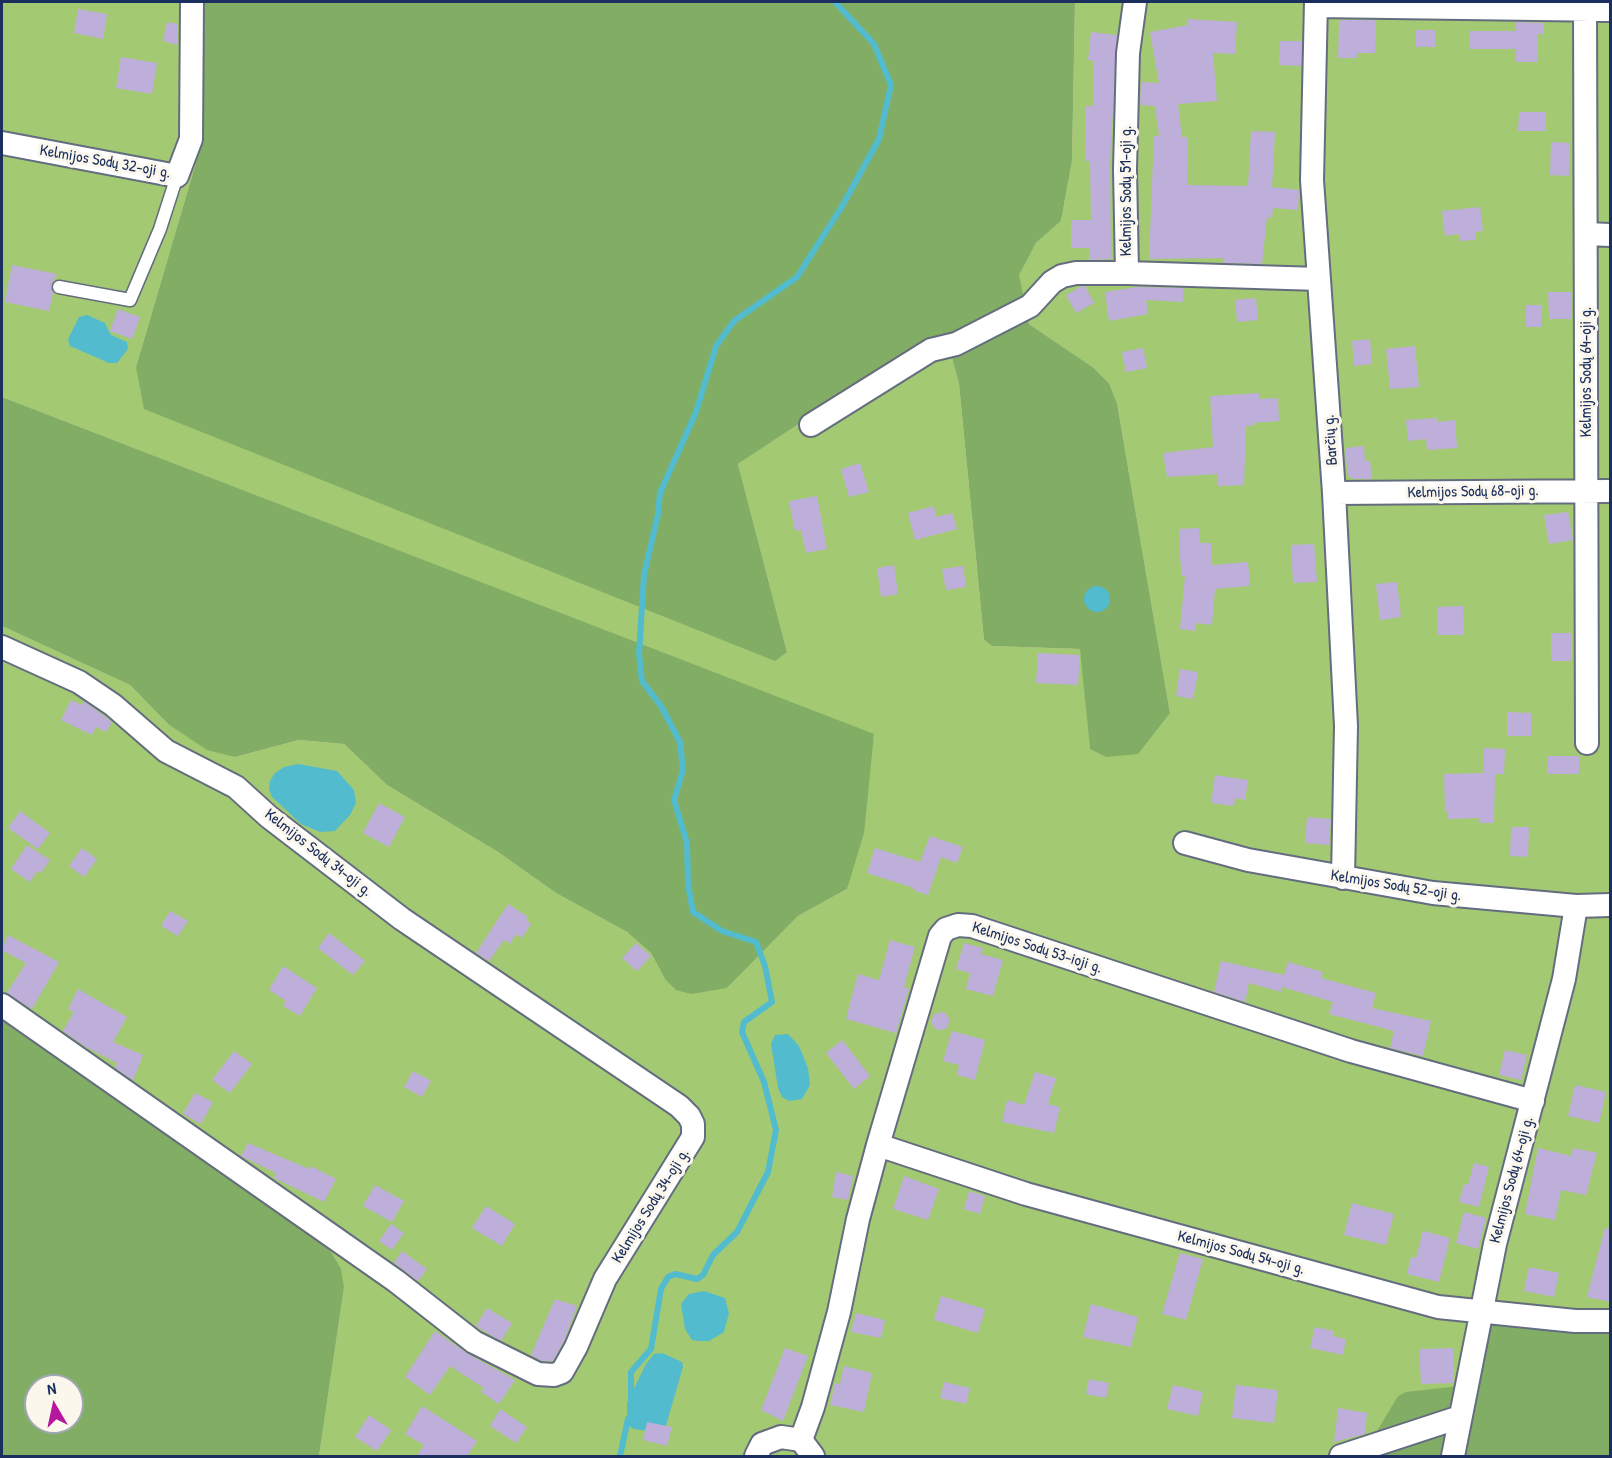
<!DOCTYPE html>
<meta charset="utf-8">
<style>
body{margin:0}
#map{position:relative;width:1612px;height:1458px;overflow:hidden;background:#ecdebb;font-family:"Patrick Hand",sans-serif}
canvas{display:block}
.frame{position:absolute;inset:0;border:3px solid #1b2f5e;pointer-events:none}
.north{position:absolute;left:24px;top:1374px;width:60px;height:60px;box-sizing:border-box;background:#fbf7ec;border:2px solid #a1a7b3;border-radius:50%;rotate:351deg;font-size:16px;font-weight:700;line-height:24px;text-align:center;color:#1b2f5e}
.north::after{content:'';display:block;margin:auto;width:21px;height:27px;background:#b5179e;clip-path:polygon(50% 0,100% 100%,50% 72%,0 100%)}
</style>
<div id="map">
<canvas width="1612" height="1458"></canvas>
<div class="frame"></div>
<div class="north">N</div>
</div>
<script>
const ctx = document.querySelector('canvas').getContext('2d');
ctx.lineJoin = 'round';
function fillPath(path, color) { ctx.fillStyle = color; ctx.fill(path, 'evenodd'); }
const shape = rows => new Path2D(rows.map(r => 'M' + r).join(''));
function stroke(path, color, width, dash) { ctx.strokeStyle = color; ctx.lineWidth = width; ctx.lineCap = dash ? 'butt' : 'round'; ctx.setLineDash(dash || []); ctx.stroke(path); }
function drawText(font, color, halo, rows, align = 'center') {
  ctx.font = font + ' "Patrick Hand",sans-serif'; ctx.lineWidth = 6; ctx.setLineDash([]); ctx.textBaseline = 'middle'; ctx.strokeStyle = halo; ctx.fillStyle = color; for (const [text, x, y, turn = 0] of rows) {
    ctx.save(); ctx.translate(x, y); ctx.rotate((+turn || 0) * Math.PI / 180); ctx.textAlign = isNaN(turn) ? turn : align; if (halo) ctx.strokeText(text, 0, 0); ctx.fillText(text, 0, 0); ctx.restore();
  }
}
fillPath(shape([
 [2,2,205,2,197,159,136,367,787,652,738,464,928,339,939,341,952,358,959,384,984,640,992,646,1081,649,1090,748,1170,713,1117,403,1109,383,1094,368,1029,324,1018,275,1036,243,1061,221,1072,161,1075,2,1610,2,1610,1330,1594,1333,1454,1388,1362,1456,319,1456,344,1288,2,1013,2,626,130,685,168,724,235,757,299,740,344,744,387,785,498,852,556,893,627,932,651,953,665,979,727,988,798,916,847,889,874,735,2,397]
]), '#a3c973');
fillPath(shape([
 [205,2,1075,2,1072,161,1061,221,1036,243,1019,275,1029,324,1094,368,1109,383,1117,403,1170,713,1138,754,1106,757,1090,749,1080,649,992,646,984,640,959,384,952,358,939,341,928,339,738,464,787,652,775,661,144,409,136,367,197,159],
 [2,397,874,734,864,833,847,889,798,916,727,988,691,994,676,990,665,979,651,953,627,932,556,893,498,852,387,785,344,744,299,740,235,757,207,750,168,724,130,685,2,626],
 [2,1013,312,1234,331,1252,341,1269,344,1288,319,1456,2,1456],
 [36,1386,72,1386,72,1422,36,1422],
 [1499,1324,1594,1333,1610,1330,1610,1456,1362,1456,1398,1396,1406,1392,1459,1386,1468,1328]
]), '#82ad65');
fillPath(shape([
 [87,315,105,323,111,335,127,342,128,349,117,363,109,363,70,346,68,339,79,317],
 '1084 599a13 13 0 1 1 26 0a13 13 0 1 1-26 0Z',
 [298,764,337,771,354,790,356,803,350,815,335,831,320,832,301,824,272,797,269,789,270,781,275,773,284,767],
 [788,1034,799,1046,808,1068,810,1085,802,1099,789,1101,782,1097,778,1088,771,1044,775,1035],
 [704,1291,725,1298,729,1313,724,1332,709,1341,698,1341,692,1340,685,1329,681,1304,689,1294],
 [662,1353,682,1362,683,1367,665,1429,655,1432,634,1429,627,1425,627,1403,646,1364,654,1354]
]), '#52bcce');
stroke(shape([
 [631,1403,631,1372,651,1349,661,1289,668,1277,675,1274,697,1279,703,1275,713,1255,737,1232,768,1172,776,1130,764,1082,742,1032,744,1022,772,1002,765,966,756,942,722,931,693,912,688,884,687,843,674,800,683,770,680,742,661,706,642,681,639,654,644,575,658,514,660,493,696,412,716,346,734,321,797,277,841,208,879,139,891,85,874,44,835,2],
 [620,1456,628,1419]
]), '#52bcce', 6);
fillPath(shape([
 [78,9,107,14,103,39,74,33],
 [1188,19,1237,22,1235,54,1213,53,1217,101,1178,104,1182,137,1188,137,1187,185,1248,186,1251,131,1275,132,1272,187,1299,190,1298,210,1273,208,1272,218,1267,217,1262,264,1224,263,1224,258,1149,259,1154,136,1159,136,1155,106,1140,105,1141,82,1159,83,1150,32,1188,25],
 [1339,20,1376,20,1375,53,1357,53,1357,58,1338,58],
 [167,22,178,24,178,45,163,41],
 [1516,22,1544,23,1544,34,1538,34,1538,62,1516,62,1516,49,1470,49,1470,31,1516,31],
 [1416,30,1435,30,1435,47,1416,47],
 [1091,32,1117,35,1110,161,1111,259,1089,260,1089,248,1071,248,1071,220,1091,220,1090,161,1085,161,1085,106,1093,106,1093,61,1088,60],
 [1280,41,1302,41,1301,66,1279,65],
 [121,57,157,63,152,94,116,88],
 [1519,112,1546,112,1546,131,1518,131],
 [1551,142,1570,143,1569,176,1550,175],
 [1480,207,1483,231,1475,232,1476,240,1460,241,1459,234,1445,236,1442,211],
 [12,265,57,274,51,285,53,293,49,311,5,302],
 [1082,286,1085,286,1094,303,1076,313,1066,295],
 [1137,287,1183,288,1183,302,1146,300,1148,314,1109,321,1105,292],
 [1548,292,1572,292,1572,319,1549,319],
 [1256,298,1258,320,1237,322,1235,300],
 [1526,305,1542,305,1541,327,1526,327],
 [118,309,140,317,132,339,110,331],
 [1370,339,1372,364,1354,366,1352,341],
 [1415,346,1419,387,1390,389,1386,349],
 [1143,348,1147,368,1126,372,1122,352],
 [1259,393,1259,399,1278,398,1279,421,1253,423,1254,426,1246,426,1244,485,1218,486,1218,474,1167,477,1163,453,1213,447,1210,396],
 [1438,418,1438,422,1455,420,1457,448,1427,450,1426,439,1408,441,1406,420],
 [1364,446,1365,461,1370,461,1372,479,1353,479,1348,475,1345,448],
 [860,463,869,492,849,497,841,469],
 [817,496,827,549,806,553,801,530,795,531,789,501],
 [934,506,936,517,952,513,957,529,915,540,908,513],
 [1568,512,1573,540,1549,544,1544,515],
 [1199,528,1200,543,1211,543,1212,565,1248,562,1250,586,1215,589,1212,625,1196,623,1196,631,1180,629,1185,576,1182,576,1180,558,1179,529],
 [1314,544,1317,582,1293,583,1291,545],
 [894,565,898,594,881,597,877,568],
 [963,566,966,587,946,590,942,569],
 [1397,582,1401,617,1380,620,1376,584],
 [1463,606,1464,635,1438,635,1437,607],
 [1551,633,1572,633,1572,661,1551,661],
 [1038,653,1080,655,1078,685,1036,683],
 [1180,669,1198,672,1193,699,1176,696],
 [71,700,82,705,84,701,112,722,106,732,96,727,92,735,61,720],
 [1507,712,1531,713,1531,736,1507,736],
 [1484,748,1505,749,1504,774,1495,774,1494,823,1479,823,1479,818,1448,819,1448,812,1445,812,1444,774,1483,773],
 [1548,756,1579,756,1579,774,1547,774],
 [1215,775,1248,780,1245,800,1235,798,1234,806,1211,803],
 [379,803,405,817,389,847,363,833],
 [20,811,50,833,38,849,8,828],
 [1307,817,1331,819,1329,845,1305,843],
 [1511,827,1529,827,1528,857,1510,856],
 [930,836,963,847,957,863,941,857,928,895,913,890,914,888,867,873,875,848,920,862],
 [27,845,50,860,41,873,37,871,30,882,11,869],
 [82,848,97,859,84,877,69,866],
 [508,904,528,917,526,920,531,924,522,938,516,934,510,944,504,940,489,961,476,953],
 [170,911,188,921,178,936,161,926],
 [329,933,365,961,353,975,318,948],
 [8,935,59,962,32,1009,7,993,26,963,2,950],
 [890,940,915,947,904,987,909,988,896,1033,846,1019,858,974,879,980],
 [636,943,651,956,637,971,622,958],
 [964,943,983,948,981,954,1003,960,993,996,966,989,970,973,956,969],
 [1221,961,1284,975,1288,962,1323,972,1321,978,1376,993,1372,1008,1431,1021,1423,1056,1390,1048,1394,1031,1329,1014,1333,1002,1282,987,1281,992,1249,983,1245,1002,1214,992],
 [283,966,317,988,300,1016,283,1006,286,1001,269,990],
 [78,989,127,1017,113,1042,143,1055,133,1080,115,1068,117,1063,86,1047,63,1031,74,1012,68,1009],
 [944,1012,950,1020,946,1029,937,1030,931,1023,934,1014],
 [952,1031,985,1040,975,1080,957,1075,959,1065,943,1061],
 [842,1040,870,1076,854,1089,826,1053],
 [1505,1050,1527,1055,1521,1080,1499,1075],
 [234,1051,252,1064,230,1093,212,1080],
 [413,1071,431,1081,422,1097,404,1087],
 [1035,1072,1056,1078,1048,1104,1060,1107,1054,1133,1002,1122,1007,1100,1024,1105],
 [1575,1085,1606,1092,1599,1123,1568,1116],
 [195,1093,213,1102,201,1124,183,1114],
 [248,1143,309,1169,311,1166,336,1179,324,1202,274,1178,276,1173,241,1156],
 [1538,1148,1571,1156,1573,1148,1597,1153,1586,1195,1561,1190,1555,1220,1525,1214],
 [1474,1163,1489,1167,1479,1207,1459,1202,1464,1184,1468,1185],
 [836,1172,853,1176,848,1200,832,1197],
 [904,1176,939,1189,928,1220,893,1209],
 [375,1185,404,1201,392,1222,363,1206],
 [969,1191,985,1196,980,1214,964,1209],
 [1352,1203,1394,1214,1386,1245,1344,1235],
 [486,1206,515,1224,502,1246,472,1228],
 [1464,1212,1486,1218,1478,1249,1456,1243],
 [391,1224,404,1233,392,1250,379,1241],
 [1605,1228,1611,1229,1611,1302,1587,1297],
 [1423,1231,1450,1238,1439,1282,1407,1274,1411,1257,1416,1258],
 [402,1251,427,1269,418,1281,394,1263],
 [1180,1253,1203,1259,1186,1320,1162,1314],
 [1529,1267,1559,1273,1554,1297,1524,1291],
 [941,1296,985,1309,978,1333,934,1320],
 [555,1299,577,1306,564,1341,553,1361,542,1361,531,1355],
 [1091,1304,1138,1317,1131,1347,1083,1337],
 [487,1308,512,1323,501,1341,476,1326],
 [856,1313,885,1320,881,1338,851,1332],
 [1315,1327,1334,1331,1333,1336,1346,1339,1343,1355,1310,1348],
 [435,1331,468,1354,515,1380,499,1404,481,1392,484,1388,450,1366,430,1395,405,1377],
 [785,1348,808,1356,783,1421,761,1410],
 [1453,1348,1454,1383,1421,1384,1419,1349],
 [844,1366,872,1373,864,1412,830,1405,835,1383,840,1384],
 [1089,1379,1109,1383,1106,1398,1086,1394],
 [944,1382,970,1388,966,1404,940,1398],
 [1173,1385,1203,1392,1198,1416,1167,1409],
 [1236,1385,1278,1390,1274,1423,1232,1418],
 [422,1406,477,1441,467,1456,417,1456,424,1445,405,1434],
 [1338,1408,1367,1413,1365,1434,1334,1442],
 [500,1409,527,1427,516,1443,490,1426],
 [369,1415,391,1430,377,1451,355,1437],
 [647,1422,672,1427,667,1446,643,1440]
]), '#beafda');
const lane = shape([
 [59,287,130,300,160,229,177,176]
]);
const street = shape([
 [1316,2,1312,180,1334,493,1346,726,1343,878],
 [1585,2,1587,743],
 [1316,6,1610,10],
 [2,143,177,176,191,139,192,2],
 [1587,234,1610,235],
 [1127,273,1319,279],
 [811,425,931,350,956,344,1030,306,1052,282,1062,276,1076,273,1127,273,1125,169,1128,53,1135,2],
 [1334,493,1610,491],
 [2,647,79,682,113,705,166,751,236,787,269,817,402,919,679,1106,689,1116,693,1124,693,1137,605,1279,576,1347,562,1372,554,1375,538,1374,474,1342,396,1281,2,1005],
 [1185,843,1248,860,1433,893,1576,906,1610,905],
 [878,1145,1026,1194,1438,1307,1575,1321,1610,1321],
 [801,1440,813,1407,839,1312,858,1219,878,1145,940,936,946,929,958,925,972,926,1351,1051,1533,1101],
 [756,1456,762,1444,781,1437,801,1440,813,1456],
 [1341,1456,1460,1417],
 [1453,1456,1495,1244,1564,979,1576,906]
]);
stroke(lane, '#646c7f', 15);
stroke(street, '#646c7f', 26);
stroke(lane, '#fff', 12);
stroke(street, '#fff', 22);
drawText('16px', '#1b2f5e', '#fbf7ec', [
 ["Kelmijos Sodų 32-oji g.",105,162,10],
 ["Kelmijos Sodų 51-oji g.",1127,191,-90],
 ["Kelmijos Sodų 64-oji g.",1587,372,-90],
 ["Barčių g.",1331,440,-94],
 ["Kelmijos Sodų 68-oji g.",1473,492,-1],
 ["Kelmijos Sodų 34-oji g.",318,853,38],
 ["Kelmijos Sodų 52-oji g.",1396,886,9],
 ["Kelmijos Sodų 53-ioji g.",1037,948,18],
 ["Kelmijos Sodų 64-oji g.",1512,1180,-75],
 ["Kelmijos Sodų 34-oji g.",651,1206,-58],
 ["Kelmijos Sodų 54-oji g.",1241,1253,15]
]);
</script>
